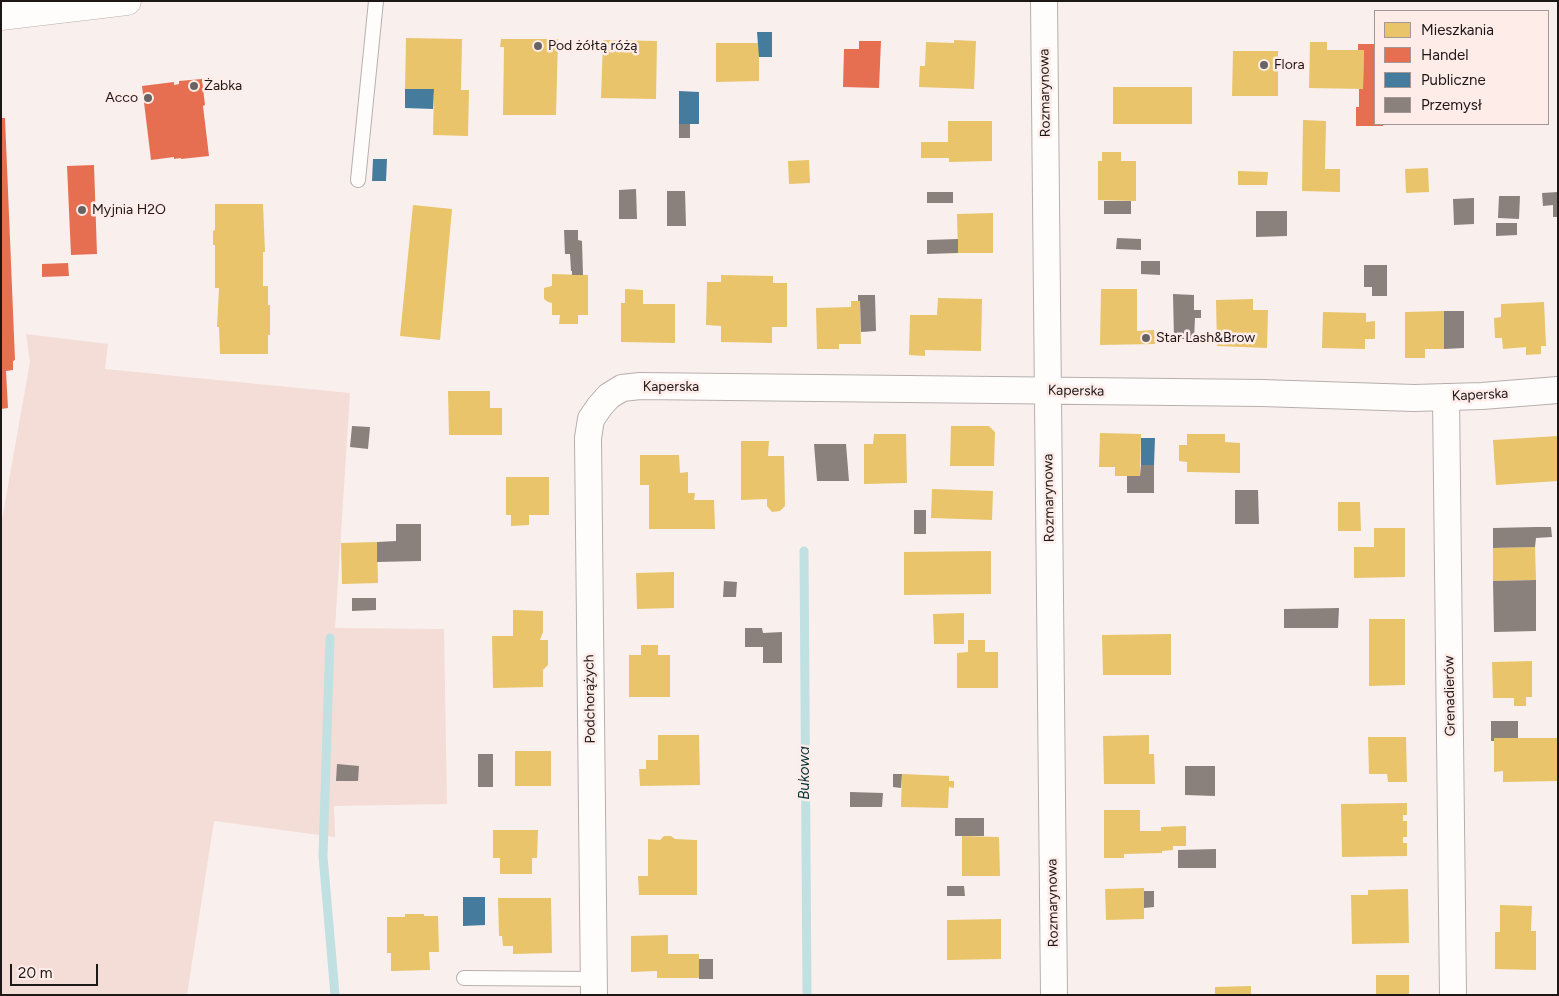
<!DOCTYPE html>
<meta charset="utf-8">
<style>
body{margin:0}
#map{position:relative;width:1559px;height:996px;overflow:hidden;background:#f9f0ee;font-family:Figtree,sans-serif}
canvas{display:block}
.frame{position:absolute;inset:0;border:2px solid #1d1716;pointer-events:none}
.legend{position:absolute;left:1374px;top:10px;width:175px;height:115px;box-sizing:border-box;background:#feece9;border:1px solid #a49795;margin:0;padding:6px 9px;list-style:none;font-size:15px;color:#1d1716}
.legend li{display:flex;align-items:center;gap:10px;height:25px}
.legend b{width:25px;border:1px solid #a49795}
.scale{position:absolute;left:10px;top:964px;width:88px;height:22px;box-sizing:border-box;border:2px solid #1d1716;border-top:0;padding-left:6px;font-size:15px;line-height:18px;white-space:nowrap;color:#1d1716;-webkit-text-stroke:4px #feece9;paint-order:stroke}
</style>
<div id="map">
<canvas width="1559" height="996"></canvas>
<div class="frame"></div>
<ul class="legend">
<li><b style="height:14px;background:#e9c46a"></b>Mieszkania</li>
<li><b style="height:14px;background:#e76f51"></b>Handel</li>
<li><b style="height:14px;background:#457b9d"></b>Publiczne</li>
<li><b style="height:14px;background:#8a817c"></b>Przemysł</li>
</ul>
<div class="scale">20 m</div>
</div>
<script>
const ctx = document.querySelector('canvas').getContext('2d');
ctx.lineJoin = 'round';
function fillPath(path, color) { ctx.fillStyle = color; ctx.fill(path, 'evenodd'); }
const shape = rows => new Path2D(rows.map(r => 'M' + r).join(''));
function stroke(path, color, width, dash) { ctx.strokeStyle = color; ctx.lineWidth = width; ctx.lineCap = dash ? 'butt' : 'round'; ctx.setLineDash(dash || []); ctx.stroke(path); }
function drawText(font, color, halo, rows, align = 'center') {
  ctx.font = font + ' Figtree,sans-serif'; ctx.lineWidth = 5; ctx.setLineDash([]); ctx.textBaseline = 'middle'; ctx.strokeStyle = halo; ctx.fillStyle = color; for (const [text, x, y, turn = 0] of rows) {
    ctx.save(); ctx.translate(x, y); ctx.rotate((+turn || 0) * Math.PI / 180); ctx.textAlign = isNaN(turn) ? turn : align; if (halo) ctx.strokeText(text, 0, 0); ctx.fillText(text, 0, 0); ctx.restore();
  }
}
fillPath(shape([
 [26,334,108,344,105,369,350,393,335,628,444,629,447,804,334,806,335,837,214,821,187,995,1,995,1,525,30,362]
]), '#f4dcd7');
fillPath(shape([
 [406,38,462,39,461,90,469,90,468,136,433,135,434,89,405,89],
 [501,39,558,39,556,115,503,115,504,47,500,47],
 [603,40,657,41,656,99,601,98],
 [954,40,976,41,974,89,919,87,920,66,925,66,926,42,954,43],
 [1310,42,1327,42,1327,50,1364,50,1363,89,1309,88],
 [716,43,759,43,759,81,716,82],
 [1233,51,1278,51,1278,96,1232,96],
 [1113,87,1192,87,1192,124,1113,124],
 [1303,120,1326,121,1325,169,1340,169,1340,192,1302,191],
 [948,121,992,121,992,161,949,162,949,158,921,158,921,142,948,142],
 [1102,152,1121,152,1121,161,1136,161,1136,201,1098,200,1098,161,1102,161],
 [809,160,810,183,789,184,788,161],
 [1428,168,1429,192,1406,193,1405,169],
 [1238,171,1268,172,1267,185,1238,185],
 [215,204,263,204,265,252,263,252,263,286,268,286,268,305,270,305,270,335,268,335,268,354,220,354,219,327,217,327,219,288,215,288,215,245,213,245,213,231,215,230],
 [413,205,452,209,440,340,400,336],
 [993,213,993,253,958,253,957,214],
 [552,274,588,275,588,315,578,315,578,324,559,324,560,315,552,315,552,303,548,302,544,299,544,288,552,286],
 [721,275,773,276,773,283,787,283,787,327,772,327,772,343,721,342,721,326,706,325,707,282,721,282],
 [625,289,643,290,643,304,675,304,675,343,621,342,621,303,625,303],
 [1101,289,1137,289,1137,331,1154,330,1155,344,1100,345],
 [938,298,982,299,981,351,925,350,925,356,909,355,910,315,937,315],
 [1253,299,1253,310,1268,310,1267,348,1217,346,1216,300],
 [851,301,860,301,861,344,839,344,839,349,817,349,816,308,851,307],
 [1544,302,1546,346,1541,346,1541,354,1526,355,1526,347,1503,349,1502,338,1495,338,1494,318,1501,317,1501,304],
 [1444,311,1444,349,1425,349,1425,358,1405,358,1405,312],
 [1323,312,1366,313,1366,322,1375,321,1375,339,1365,339,1365,349,1322,348],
 [448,391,490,391,490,408,502,408,502,435,449,435],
 [951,426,989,426,995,432,994,466,950,466],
 [1100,433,1141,434,1140,476,1115,476,1115,467,1099,467],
 [874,434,906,434,907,483,864,484,864,444,873,444],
 [1187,434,1225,434,1225,442,1240,443,1240,473,1187,472,1187,462,1179,461,1179,445,1187,445],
 [1558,436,1558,481,1496,485,1493,440],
 [741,441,769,441,768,456,784,456,785,506,780,511,772,512,767,506,767,499,741,500],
 [640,455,679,455,680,473,688,472,688,493,695,493,694,500,714,500,715,529,649,529,649,485,640,485],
 [506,477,549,477,549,515,529,515,529,525,511,526,511,515,506,515],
 [932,489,993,491,992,520,931,518],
 [1338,502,1360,502,1361,531,1338,531],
 [1374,528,1405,528,1405,577,1354,578,1354,547,1374,547],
 [377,542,378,583,342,584,341,543],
 [1535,547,1536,580,1493,581,1493,548],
 [991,551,991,594,904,595,904,552],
 [674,572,674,608,637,609,636,573],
 [513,610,543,611,543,632,540,640,548,640,548,665,543,670,543,687,493,688,492,636,513,636],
 [964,613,964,644,934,644,933,614],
 [1369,619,1405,619,1405,685,1369,686],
 [1171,634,1171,675,1103,675,1102,635],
 [968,640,985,640,985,652,998,652,998,688,957,688,957,653,968,652],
 [641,645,658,645,658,655,670,655,670,697,629,697,629,655,641,655],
 [1532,661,1532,697,1526,697,1526,706,1514,706,1514,698,1493,698,1492,662],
 [658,735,699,735,700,785,640,786,639,769,646,769,646,760,658,760],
 [1149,735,1149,754,1154,754,1155,784,1104,784,1103,736],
 [1368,737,1406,737,1407,782,1388,782,1387,774,1369,774],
 [1494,738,1558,738,1558,781,1503,782,1503,771,1494,772],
 [515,751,551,751,551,786,515,786],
 [902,774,949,776,949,781,954,781,954,788,949,787,948,808,901,807],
 [1407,803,1407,815,1403,815,1403,821,1407,821,1407,837,1403,837,1403,843,1407,843,1407,856,1342,857,1341,804],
 [1104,810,1140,810,1140,831,1161,831,1161,827,1186,826,1186,846,1173,846,1173,850,1162,851,1162,853,1124,854,1124,858,1104,858],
 [493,830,538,830,537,858,532,858,532,874,500,874,500,858,493,858],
 [664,836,671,836,675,839,697,840,697,895,639,895,638,876,648,876,648,839,660,840],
 [962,836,999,837,1000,876,962,876],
 [1144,888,1144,919,1106,920,1105,889],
 [1408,889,1409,943,1352,944,1351,895,1368,895,1368,890],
 [498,898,551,898,552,953,513,954,513,946,503,946,502,936,499,936],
 [1500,905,1532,906,1531,931,1536,931,1536,970,1495,969,1495,932,1500,932],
 [405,914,424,914,424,916,438,916,439,952,429,952,430,970,391,971,391,953,387,953,387,917,405,917],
 [1001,919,1001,959,947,960,947,920],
 [668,935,668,954,699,954,699,978,657,978,657,971,631,972,631,936],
 [1376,975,1409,975,1409,995,1376,995],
 [1251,986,1251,995,1215,995,1215,987]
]), '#e9c46a');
fillPath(shape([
 [859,41,881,41,879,88,843,87,844,49,859,49],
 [1358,44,1375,44,1375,124,1383,124,1383,126,1356,126,1356,107,1359,107,1359,89,1363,89,1364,50,1358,50],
 [202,79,205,105,203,106,209,156,181,159,181,158,174,159,174,157,151,160,142,86,174,82,174,85,179,84,179,81],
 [1,118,5,118,15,360,13,361,13,370,6,371,8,408,1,409],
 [94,165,97,254,71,255,67,166],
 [68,263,69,276,42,277,42,264]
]), '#e76f51');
fillPath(shape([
 [757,32,772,32,772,57,759,57],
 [405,89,434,89,433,109,405,108],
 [679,91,699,92,699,124,679,124],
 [373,159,387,159,386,181,372,181],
 [1141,438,1155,438,1154,465,1141,465],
 [463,897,485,897,485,925,463,926]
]), '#457b9d');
fillPath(shape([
 [679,124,690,124,690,138,679,138],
 [636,189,637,219,619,219,619,190],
 [667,191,685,191,686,226,667,226],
 [927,192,953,192,953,203,927,203],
 [1558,192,1558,217,1553,217,1553,205,1543,206,1542,193],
 [1499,196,1520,196,1519,219,1498,218],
 [1474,198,1474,224,1454,225,1453,199],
 [1104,201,1131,201,1131,214,1104,214],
 [1256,211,1287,211,1287,236,1256,237],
 [1496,223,1517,223,1517,235,1496,236],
 [564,230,578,230,578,240,582,241,583,275,572,275,572,271,571,271,570,254,565,254],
 [1117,238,1141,239,1141,250,1116,249],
 [958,239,958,253,927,254,927,240],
 [1141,261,1160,261,1160,275,1141,274],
 [1364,265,1387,265,1387,296,1372,296,1372,287,1364,287],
 [1173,294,1194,295,1194,310,1201,310,1201,318,1195,318,1194,339,1174,339],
 [858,295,875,295,876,331,861,332,860,301,858,301],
 [1444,311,1464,311,1464,348,1444,349],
 [352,426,370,427,368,449,350,447],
 [814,444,846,444,849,481,817,481],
 [1141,465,1154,465,1154,493,1127,493,1127,476,1140,476],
 [1235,490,1258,490,1259,524,1235,524],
 [914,510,926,510,926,534,914,534],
 [396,524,421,524,421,561,377,562,377,542,396,541],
 [1536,527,1551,527,1552,537,1536,538,1535,547,1493,548,1493,528],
 [1536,580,1536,631,1494,632,1493,581],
 [724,581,737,582,736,597,723,597],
 [352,598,376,598,376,610,352,611],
 [1339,608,1338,628,1284,628,1284,609],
 [745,628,762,628,763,633,782,632,782,663,763,663,763,647,745,647],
 [1491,721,1518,721,1518,738,1494,738,1494,741,1491,741],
 [478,754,493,754,493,787,478,787],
 [337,764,359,766,358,781,336,781],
 [1185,766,1215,766,1215,796,1185,795],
 [893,774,902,774,901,788,893,787],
 [850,792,883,793,882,807,850,807],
 [955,818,984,818,984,836,955,836],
 [1216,849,1216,868,1178,868,1178,850],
 [947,886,964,886,965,896,947,896],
 [1144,891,1154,891,1154,907,1144,908],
 [699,959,713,959,713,979,699,979]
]), '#8a817c');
stroke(shape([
 [804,551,807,995],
 [330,638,323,856,335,995]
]), '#c0e0e2', 9);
const lane = shape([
 [358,180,376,1],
 [464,978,593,979]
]);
const street = shape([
 [1044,1,1054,995],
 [1446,397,1453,995],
 [594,995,588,438,591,419,600,406,609,396,622,388,640,386,1262,393,1414,398,1482,396,1558,390]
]);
const secondary = shape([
 [1,16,127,1]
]);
stroke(lane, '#b6afae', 16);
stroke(street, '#b6afae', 28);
stroke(secondary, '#b6afae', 29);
stroke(lane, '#fefdfc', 14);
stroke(street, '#fefdfc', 26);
stroke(secondary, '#fefdfc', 28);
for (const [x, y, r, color] of [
 [538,46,5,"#6a6362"],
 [1264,65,5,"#6a6362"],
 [194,86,5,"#6a6362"],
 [148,98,5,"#6a6362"],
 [82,210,5,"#6a6362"],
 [1146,338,5,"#6a6362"]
]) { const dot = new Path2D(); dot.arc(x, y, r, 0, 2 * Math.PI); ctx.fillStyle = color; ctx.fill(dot); stroke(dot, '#feece9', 2); }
drawText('14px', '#1d1716', '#feece9', [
 ["Pod żółtą różą",548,46],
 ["Flora",1274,65],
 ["Żabka",204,86],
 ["Acco",138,98,"right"],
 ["Myjnia H2O",92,210],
 ["Star Lash&Brow",1156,338]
], 'left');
drawText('14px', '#1d1716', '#feece9', [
 ["Rozmarynowa",1045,93,-91],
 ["Kaperska",671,387],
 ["Kaperska",1076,391,1],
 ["Kaperska",1480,395,-3],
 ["Rozmarynowa",1049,498,-91],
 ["Grenadierów",1450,696,-91],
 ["Podchorążych",590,699,-91],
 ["Rozmarynowa",1053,903,-91]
]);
drawText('italic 15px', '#033438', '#feece9', [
 ["Bukowa",805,773,-90]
]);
</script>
